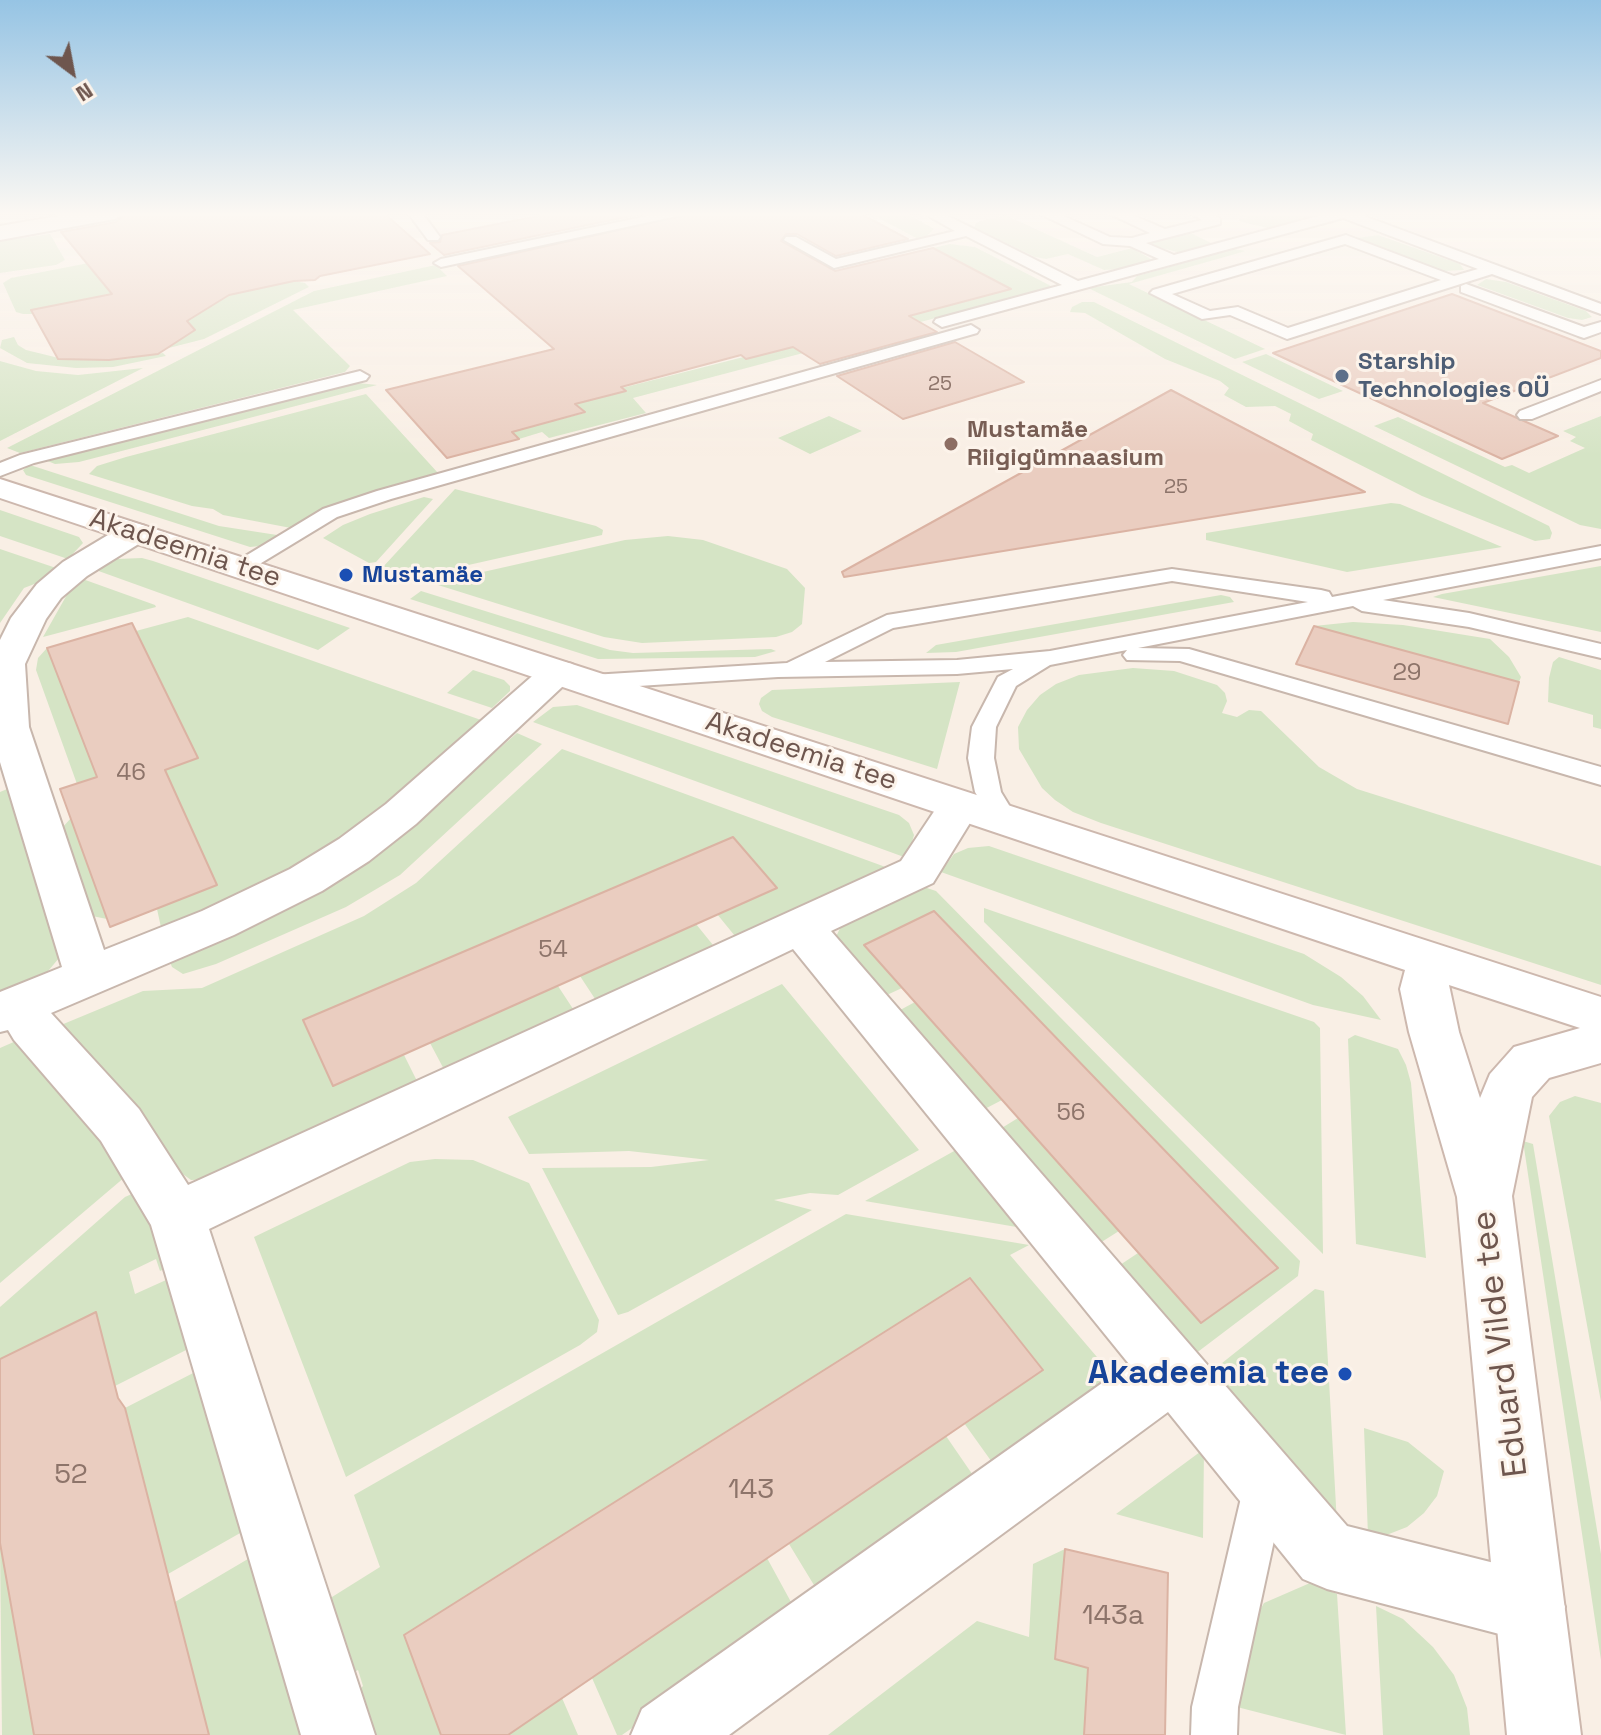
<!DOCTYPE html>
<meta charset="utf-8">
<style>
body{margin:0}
#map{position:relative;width:1601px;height:1735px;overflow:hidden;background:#f9efe5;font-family:"Space Grotesk",sans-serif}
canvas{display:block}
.north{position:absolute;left:32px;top:32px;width:80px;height:80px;-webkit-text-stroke:6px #fcf3ea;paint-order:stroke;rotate:148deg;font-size:22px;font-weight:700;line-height:32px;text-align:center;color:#6e564e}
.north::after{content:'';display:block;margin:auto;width:28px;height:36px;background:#6e564e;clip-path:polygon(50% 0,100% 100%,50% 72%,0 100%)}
</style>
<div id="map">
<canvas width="1601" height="1735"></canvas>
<div class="north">N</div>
</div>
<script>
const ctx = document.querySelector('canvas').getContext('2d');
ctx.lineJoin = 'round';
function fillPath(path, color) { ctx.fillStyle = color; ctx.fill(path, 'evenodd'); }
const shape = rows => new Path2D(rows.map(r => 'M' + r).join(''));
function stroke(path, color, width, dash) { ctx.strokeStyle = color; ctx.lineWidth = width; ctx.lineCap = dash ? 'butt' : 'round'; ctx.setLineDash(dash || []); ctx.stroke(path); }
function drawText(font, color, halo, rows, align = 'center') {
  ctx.font = font + ' "Space Grotesk",sans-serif'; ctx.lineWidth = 6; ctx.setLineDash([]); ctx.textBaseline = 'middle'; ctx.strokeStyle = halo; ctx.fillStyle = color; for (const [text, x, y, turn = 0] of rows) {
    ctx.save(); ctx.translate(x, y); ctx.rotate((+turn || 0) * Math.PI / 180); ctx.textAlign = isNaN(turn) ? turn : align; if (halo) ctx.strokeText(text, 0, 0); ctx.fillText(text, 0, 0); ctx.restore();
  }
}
fillPath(shape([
 [869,213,906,213,934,229,926,237,918,239],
 [1236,213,1318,213,1317,216,1272,229,1242,222,1238,220,1246,217],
 [1005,215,1097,257,1132,248,1151,259,1149,262,1123,269,1104,270,1068,254,1046,259,1035,257,975,228,975,224,980,221],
 [1191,233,1213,244,1181,253,1146,244],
 [50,234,65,260,56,265,0,273,0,241],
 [1378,235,1460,264,1464,270,1444,271,1357,238],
 [950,244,975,247,1053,287,633,398,646,413,549,438,542,432,519,439,512,432,584,413,571,401,1010,289,933,248],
 [1234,249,1246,251,1129,284,1265,349,1235,359,1088,288,1132,282,1137,276],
 [94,262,113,295,83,304,71,302,45,307,33,314,23,314,16,312,3,283,11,278],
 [436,265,447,276,293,310,350,366,345,372,20,453,7,448,314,291],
 [1486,279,1506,282,1586,311,1592,317,1582,320,1568,318,1477,285],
 [294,281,305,283,309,287,204,339,161,350,194,329,187,321,197,301],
 [1082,302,1094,302,1549,526,1552,533,1550,539,1535,541,1422,496,1311,440,1313,434,1289,421,1291,414,1275,406,1246,407,1224,395,1229,388,1220,381,1165,359,1085,313,1070,312,1072,307],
 [14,337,18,345,26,350,63,359,124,359,163,353,166,356,113,367,76,368,27,363,0,348,2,340],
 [1266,354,1343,391,1319,399,1242,362],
 [0,361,36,371,78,375,143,368,0,441],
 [358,383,377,385,79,462,55,464,45,460],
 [366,394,438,473,344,501,291,528,223,515,213,509,192,506,89,474,97,466,126,457],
 [829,416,862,431,810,454,778,438],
 [1398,417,1505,467,1512,465,1529,473,1585,448,1570,441,1576,437,1563,431,1601,416,1601,529,1580,525,1374,426],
 [30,465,219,526,277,535,260,546,250,547,26,475,23,470],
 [455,489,596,526,603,530,602,535,415,577,382,568],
 [424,497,433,499,376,562,369,563,323,538,343,525,370,514],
 [1391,503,1400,504,1502,547,1347,572,1206,540,1206,533],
 [0,510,79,537,83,543,68,559,0,536],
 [668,536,703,540,787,569,805,588,802,624,792,632,776,637,642,643,604,637,438,585,443,581,625,540],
 [0,549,59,569,50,578,24,588,0,623],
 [142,558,153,561,350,628,318,650,93,569,117,559],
 [1601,566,1601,632,1433,597,1442,594],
 [77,577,155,605,156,607,43,637],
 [421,591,610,650,633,653,771,649,776,651,755,657,598,659,410,599],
 [1221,595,1230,597,1234,602,956,652,926,653,936,645],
 [188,617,481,720,387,806,299,866,162,932,157,909,110,926,107,919,92,916,62,828,71,818,105,798,97,777,77,784,36,670,38,658,47,648,132,623,136,631],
 [1353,622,1403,625,1490,639,1509,657,1521,677,1519,682,1314,626],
 [1559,657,1601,670,1601,729,1593,727,1593,715,1548,702,1549,678,1553,662],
 [1133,668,1174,671,1217,685,1225,693,1227,701,1222,713,1237,717,1249,710,1261,711,1319,767,1357,789,1601,866,1601,985,1101,823,1073,812,1055,800,1042,788,1019,749,1018,727,1027,710,1040,695,1056,684,1079,675],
 [473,670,504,680,510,686,510,691,492,708,447,693],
 [960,682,937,769,772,717,762,711,759,704,761,698,772,690],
 [577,705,899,815,909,823,914,835,911,846,904,857,533,722,553,707],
 [517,733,542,744,400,875,346,907,216,964,183,974,172,967,170,962,428,811],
 [562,749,891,869,739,941,717,914,776,887,733,837,304,1020,333,1086,404,1055,420,1087,218,1179,191,1180,180,1172,61,1025,143,991,202,988,364,916,416,883],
 [12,787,59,958,44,976,0,996,0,792],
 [989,846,1304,954,1341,977,1363,996,1381,1020,1313,1005,941,872,954,854,968,848],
 [921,886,936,891,1300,1261,1298,1276,1195,1354,1111,1271,1138,1253,1201,1322,934,912,864,945,902,988,876,1000,832,945,843,922],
 [984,908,1314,1022,1320,1028,1323,1254,984,922],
 [696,924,717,950,599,1005,580,976],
 [782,984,919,1150,838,1195,810,1193,774,1200,812,1210,628,1312,618,1315,542,1168,651,1167,709,1160,629,1151,529,1154,508,1117],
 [558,986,577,1015,447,1075,430,1043],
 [915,1002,1002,1100,977,1113,891,1015],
 [1355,1035,1398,1049,1406,1065,1411,1083,1426,1258,1356,1244,1348,1039],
 [16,1041,132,1171,0,1283,0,1048],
 [1575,1096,1601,1103,1601,1402,1549,1116,1560,1102],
 [1018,1118,1119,1231,1092,1248,992,1134],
 [1523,1141,1533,1144,1601,1554,1601,1660],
 [963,1146,1034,1230,865,1201],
 [435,1159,473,1160,529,1183,599,1320,597,1332,580,1345,346,1477,254,1237,410,1162],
 [134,1193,173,1265,160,1271,156,1259,129,1272,135,1294,175,1276,194,1346,115,1386,96,1313,0,1359,0,1307,125,1197],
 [846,1214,1029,1245,1010,1255,1120,1384,999,1472,964,1423,1042,1370,970,1278,404,1635,441,1735,369,1735,356,1693,363,1686,358,1670,349,1675,324,1602,380,1567,354,1495],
 [1315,1289,1324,1291,1337,1524,1207,1375],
 [201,1369,249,1528,168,1574,125,1408],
 [1364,1428,1408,1442,1444,1471,1437,1496,1424,1513,1407,1527,1389,1534,1368,1536],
 [946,1436,979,1484,820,1595,789,1544],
 [1204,1449,1203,1538,1116,1514],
 [0,1543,34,1735,2,1735],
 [1065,1549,1055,1659,1088,1668,1084,1735,828,1735,977,1621,1029,1637,1033,1564],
 [253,1556,304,1735,209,1735,175,1602],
 [767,1558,797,1613,622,1735,617,1735,592,1678],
 [1310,1583,1337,1594,1346,1735,1237,1707,1250,1627,1264,1603],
 [1376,1606,1403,1619,1433,1647,1454,1675,1467,1708,1470,1735,1383,1735],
 [562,1698,578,1735,508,1735]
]), '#d5e4c5');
const building = shape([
 [128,213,384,213,430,254,320,276,315,280,294,281,229,295,187,321,195,330,158,354,109,360,58,359,31,310,112,294,61,232,116,222,128,213],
 [553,213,645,213,444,255,430,243,440,242,442,235,553,213],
 [694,213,859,213,908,239,836,256,797,234,786,234,781,241,835,271,933,248,1011,289,909,316,937,332,820,364,793,347,746,359,741,355,621,387,626,391,575,404,585,412,512,432,519,439,447,458,386,390,554,349,458,266,694,213],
 [1452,294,1601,351,1601,358,1483,403,1558,436,1502,459,1273,353,1452,294],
 [955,342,1024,382,903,419,837,376,955,342],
 [1171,390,1365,492,844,577,842,572,1171,390],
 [132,623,198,758,165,770,217,885,110,927,60,789,97,777,47,648,132,623],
 [1314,626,1519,682,1508,724,1296,664,1314,626],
 [733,837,777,888,333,1086,303,1020,733,837],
 [934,911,1278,1268,1201,1323,864,945,934,911],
 [970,1278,1043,1370,508,1735,441,1735,404,1635,970,1278],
 [96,1312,118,1398,125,1408,209,1735,34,1735,0,1543,0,1359,96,1312],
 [1065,1549,1168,1573,1165,1735,1084,1735,1088,1668,1055,1659,1065,1549]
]);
fillPath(building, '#eacdc0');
stroke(building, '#dbb3a3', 2);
const lane = shape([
 [408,213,422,213,440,237,438,240,428,240,408,213],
 [662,213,691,213,441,267,434,263,441,259,662,213],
 [923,213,942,213,1078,281,1159,259,1130,246,1103,244,1038,213,1057,213,1110,237,1132,238,1150,233,1108,213,1128,213,1165,229,1202,220,1190,213,1209,213,1220,218,1220,224,1146,243,1174,255,1329,213,1356,213,1601,304,1601,314,1492,274,1287,339,1230,315,1202,319,1150,293,1153,290,1346,235,1454,276,1478,269,1343,218,942,327,934,322,936,319,1062,285,966,236,834,268,784,240,786,237,796,237,836,259,955,231,923,213],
 [1345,244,1441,280,1288,328,1238,307,1210,311,1172,294,1345,244],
 [1466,284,1584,327,1601,322,1601,332,1584,338,1578,336,1461,292,1461,286,1466,284],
 [971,325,979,330,977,333,391,499,337,517,248,571,232,571,229,566,323,509,377,491,971,325],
 [360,371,369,376,366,380,34,463,0,476,0,463,20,455,360,371],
 [1601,380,1601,391,1532,419,1520,419,1517,415,1520,411,1601,380],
 [1601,546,1601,558,1383,600,1469,613,1601,644,1601,658,1469,627,1362,611,1353,606,1138,648,1189,649,1601,767,1601,785,1180,661,1127,660,1123,655,1127,650,1050,665,1016,686,996,727,994,758,1001,792,1018,820,1015,826,1005,829,995,826,975,792,968,758,972,727,998,677,1013,669,957,674,778,677,592,689,584,687,580,682,584,677,592,675,787,663,887,615,1172,569,1321,590,1329,592,1332,597,1601,546],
 [1172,581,1308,602,1050,651,957,660,825,662,893,628,1172,581],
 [1265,1464,1280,1470,1286,1485,1238,1707,1237,1735,1191,1735,1192,1707,1244,1485,1250,1470,1265,1464]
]);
const street = shape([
 [75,213,125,213,115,219,0,240,0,226,75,213],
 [134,523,145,526,150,533,145,540,87,576,61,598,46,619,25,664,29,727,104,950,202,911,290,869,339,839,386,804,546,664,559,661,572,664,578,672,416,824,369,861,322,891,234,935,51,1013,139,1109,188,1185,901,861,945,795,960,791,975,795,981,805,933,883,831,931,1347,1526,1530,1572,1555,1582,1565,1607,1555,1632,1530,1642,1327,1589,1303,1579,1168,1412,729,1735,631,1735,642,1709,1129,1364,793,949,209,1229,375,1735,301,1735,151,1225,101,1141,14,1040,8,1030,0,1032,0,992,62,967,0,762,0,640,11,618,37,584,63,562,123,526,134,523]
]);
const secondary = shape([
 [0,479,1601,997,1601,1063,1549,1078,1532,1097,1512,1196,1581,1735,1507,1735,1457,1197,1409,1032,1400,989,1405,970,0,498,0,479],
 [1449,985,1580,1028,1514,1047,1490,1074,1480,1098,1459,1032,1449,985]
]);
stroke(lane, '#c8b7ad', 4);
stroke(street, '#c8b7ad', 4);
stroke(secondary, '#cdb8ae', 4);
fillPath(lane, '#fff');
fillPath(street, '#fff');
fillPath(secondary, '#fff');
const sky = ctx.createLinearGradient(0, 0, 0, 456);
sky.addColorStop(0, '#96c4e4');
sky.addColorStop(0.47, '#fcf8f3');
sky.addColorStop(1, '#fcf8f300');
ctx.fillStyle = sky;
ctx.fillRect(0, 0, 1601, 456);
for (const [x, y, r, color] of [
 [1342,376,8,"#5c6f8a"],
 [951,444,8,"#8d6e63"],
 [346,575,8,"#1a4fb4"],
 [1345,1374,8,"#1a4fb4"]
]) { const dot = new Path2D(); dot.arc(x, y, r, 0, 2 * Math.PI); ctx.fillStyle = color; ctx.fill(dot); stroke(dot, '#fcf3ea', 3); }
drawText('20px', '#8d746a', null, [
 ["25",940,385],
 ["25",1176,488]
]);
drawText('bold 24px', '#4e5e75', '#fcf3ea', [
 ["Starship",1358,362],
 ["Technologies OÜ",1358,390]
], 'left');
drawText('bold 24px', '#785e54', '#fcf3ea', [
 ["Mustamäe",967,430],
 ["Riigigümnaasium",967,458]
], 'left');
drawText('bold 24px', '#164399', '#fcf3ea', [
 ["Mustamäe",362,575]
], 'left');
drawText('24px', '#8d746a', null, [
 ["29",1407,673],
 ["46",131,773],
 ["54",553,950],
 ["56",1071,1113]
]);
drawText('28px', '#6e564e', '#fcf3ea', [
 ["Akadeemia tee",185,549,18],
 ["Akadeemia tee",801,752,18]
]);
drawText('28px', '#8d746a', null, [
 ["52",71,1475],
 ["143",751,1490],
 ["143a",1113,1616]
]);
drawText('34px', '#6e564e', '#fcf3ea', [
 ["Eduard Vilde tee",1501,1344,-97]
]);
drawText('bold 34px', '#164399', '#fcf3ea', [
 ["Akadeemia tee",1329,1374]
], 'right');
</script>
